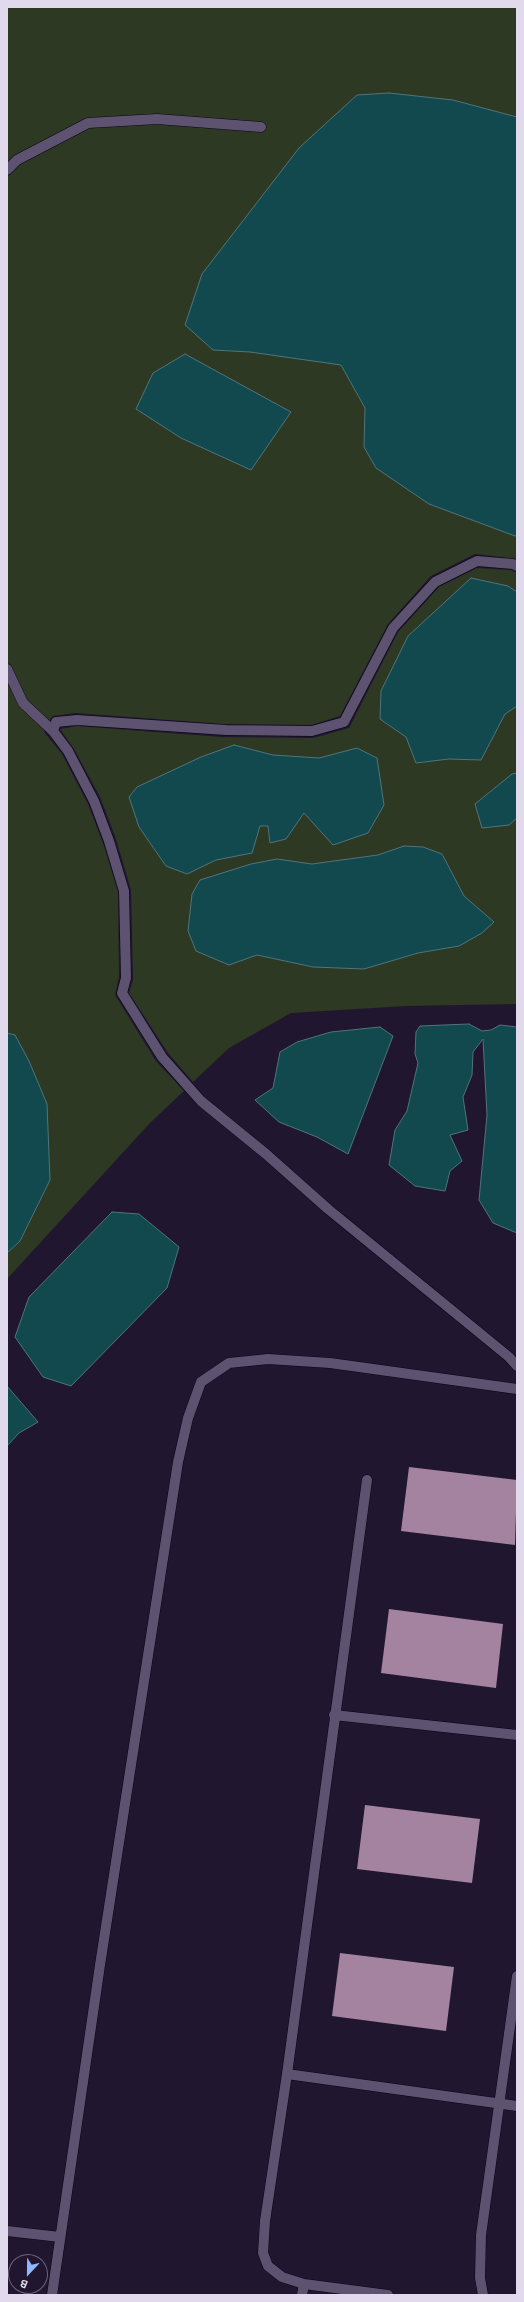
<!DOCTYPE html>
<style>
body{margin:0}
#map{position:relative;width:524px;height:2302px;overflow:hidden;background:#201630;font-family:Ubuntu,sans-serif}
canvas{display:block}
.frame{position:absolute;inset:0;border:8px solid #e0daec;pointer-events:none}
.north{position:absolute;left:8px;top:2254px;width:40px;height:40px;box-sizing:border-box;background:#201630;border:1px solid #6d647b;border-radius:50%;rotate:202deg;font-size:11px;font-weight:700;line-height:16px;text-align:center;color:#e0daec}
.north::after{content:'';display:block;margin:auto;width:14px;height:18px;background:#8fb8fd;clip-path:polygon(50% 0,100% 100%,50% 72%,0 100%)}
</style>
<div id="map">
<canvas width="524" height="2302"></canvas>
<div class="frame"></div>
<div class="north">B</div>
</div>
<script>
const ctx = document.querySelector('canvas').getContext('2d');
ctx.lineJoin = 'round';
function fillPath(path, color) { ctx.fillStyle = color; ctx.fill(path, 'evenodd'); }
const shape = rows => new Path2D(rows.map(r => 'M' + r).join(''));
function stroke(path, color, width, dash) { ctx.strokeStyle = color; ctx.lineWidth = width; ctx.lineCap = dash ? 'butt' : 'round'; ctx.setLineDash(dash || []); ctx.stroke(path); }
fillPath(shape([
 [7,7,517,7,517,559,475,554,431,576,388,624,340,716,311,725,223,724,75,713,53,716,50,719,44,732,62,754,88,804,104,846,118,892,119,977,115,995,156,1061,184,1091,150,1123,7,1279],
 [477,568,511,570,517,573,517,1004,406,1006,291,1013,229,1048,193,1082,168,1053,129,993,133,980,131,890,115,836,100,797,74,749,60,729,77,726,222,737,313,738,349,728,398,632,439,587]
]), '#2d3922');
const water = shape([
 [389,93,453,100,517,117,517,535,515,536,429,504,376,468,364,447,365,408,341,365,250,352,213,350,185,325,202,274,299,148,357,95,389,93],
 [185,354,291,412,251,470,181,438,136,409,153,373,185,354],
 [471,578,508,586,517,592,517,706,505,714,481,760,449,759,416,763,406,737,380,719,381,691,408,636,471,578],
 [234,745,273,755,319,758,357,748,377,758,384,805,368,833,333,845,304,813,286,839,270,843,268,826,260,826,252,853,216,860,187,874,166,866,139,827,129,797,137,787,201,757,234,745],
 [517,773,517,818,509,825,482,828,475,804,512,774,517,773],
 [404,846,423,847,442,854,464,896,494,922,482,933,459,946,418,953,364,969,313,967,257,955,229,965,196,951,188,931,192,894,200,880,251,864,277,859,312,864,378,855,404,846],
 [469,1024,482,1031,491,1030,500,1025,517,1027,517,1233,493,1223,479,1200,487,1115,483,1039,473,1052,472,1075,463,1097,468,1130,450,1135,462,1161,450,1171,445,1191,415,1186,389,1165,395,1130,407,1111,418,1063,415,1054,416,1032,420,1026,469,1024],
 [380,1027,393,1036,348,1154,317,1137,279,1122,255,1100,273,1088,280,1052,297,1042,331,1032,380,1027],
 [7,1033,15,1035,29,1061,47,1104,50,1180,20,1241,7,1253,7,1033],
 [112,1212,139,1214,179,1247,167,1288,71,1386,43,1377,15,1337,29,1297,112,1212],
 [7,1386,38,1422,19,1433,7,1446,7,1386]
]);
fillPath(water, '#12494e');
stroke(water, '#50747d', 1);
fillPath(shape([
 [409,1467,517,1480,515,1545,401,1531],
 [389,1609,503,1624,496,1688,381,1673],
 [365,1805,480,1819,472,1883,357,1869],
 [340,1953,454,1967,446,2031,332,2016]
]), '#a3839f');
const minor = shape([
 [7,170,17,160,88,123,157,119,261,127],
 [517,566,513,564,477,561,435,582,393,628,344,722,312,731,226,730,77,720,56,722,53,731,68,751,94,801,109,841,124,891,126,978,122,993,162,1057,201,1101,266,1154,328,1209,509,1357,517,1366],
 [7,669,23,703,53,731],
 [367,1480,287,2074,265,2221,263,2253,268,2266,282,2277,304,2284,388,2295],
 [334,1715,517,1735],
 [287,2074,517,2106],
 [7,2231,60,2237],
 [52,2295,100,1965,178,1462,188,1418,201,1382,229,1363,268,1359,330,1363,517,1389],
 [302,2295,304,2284],
 [483,2295,480,2278,481,2235,517,1976]
]);
stroke(minor, '#0a0317', 11);
stroke(minor, '#5d5371', 10);
</script>
